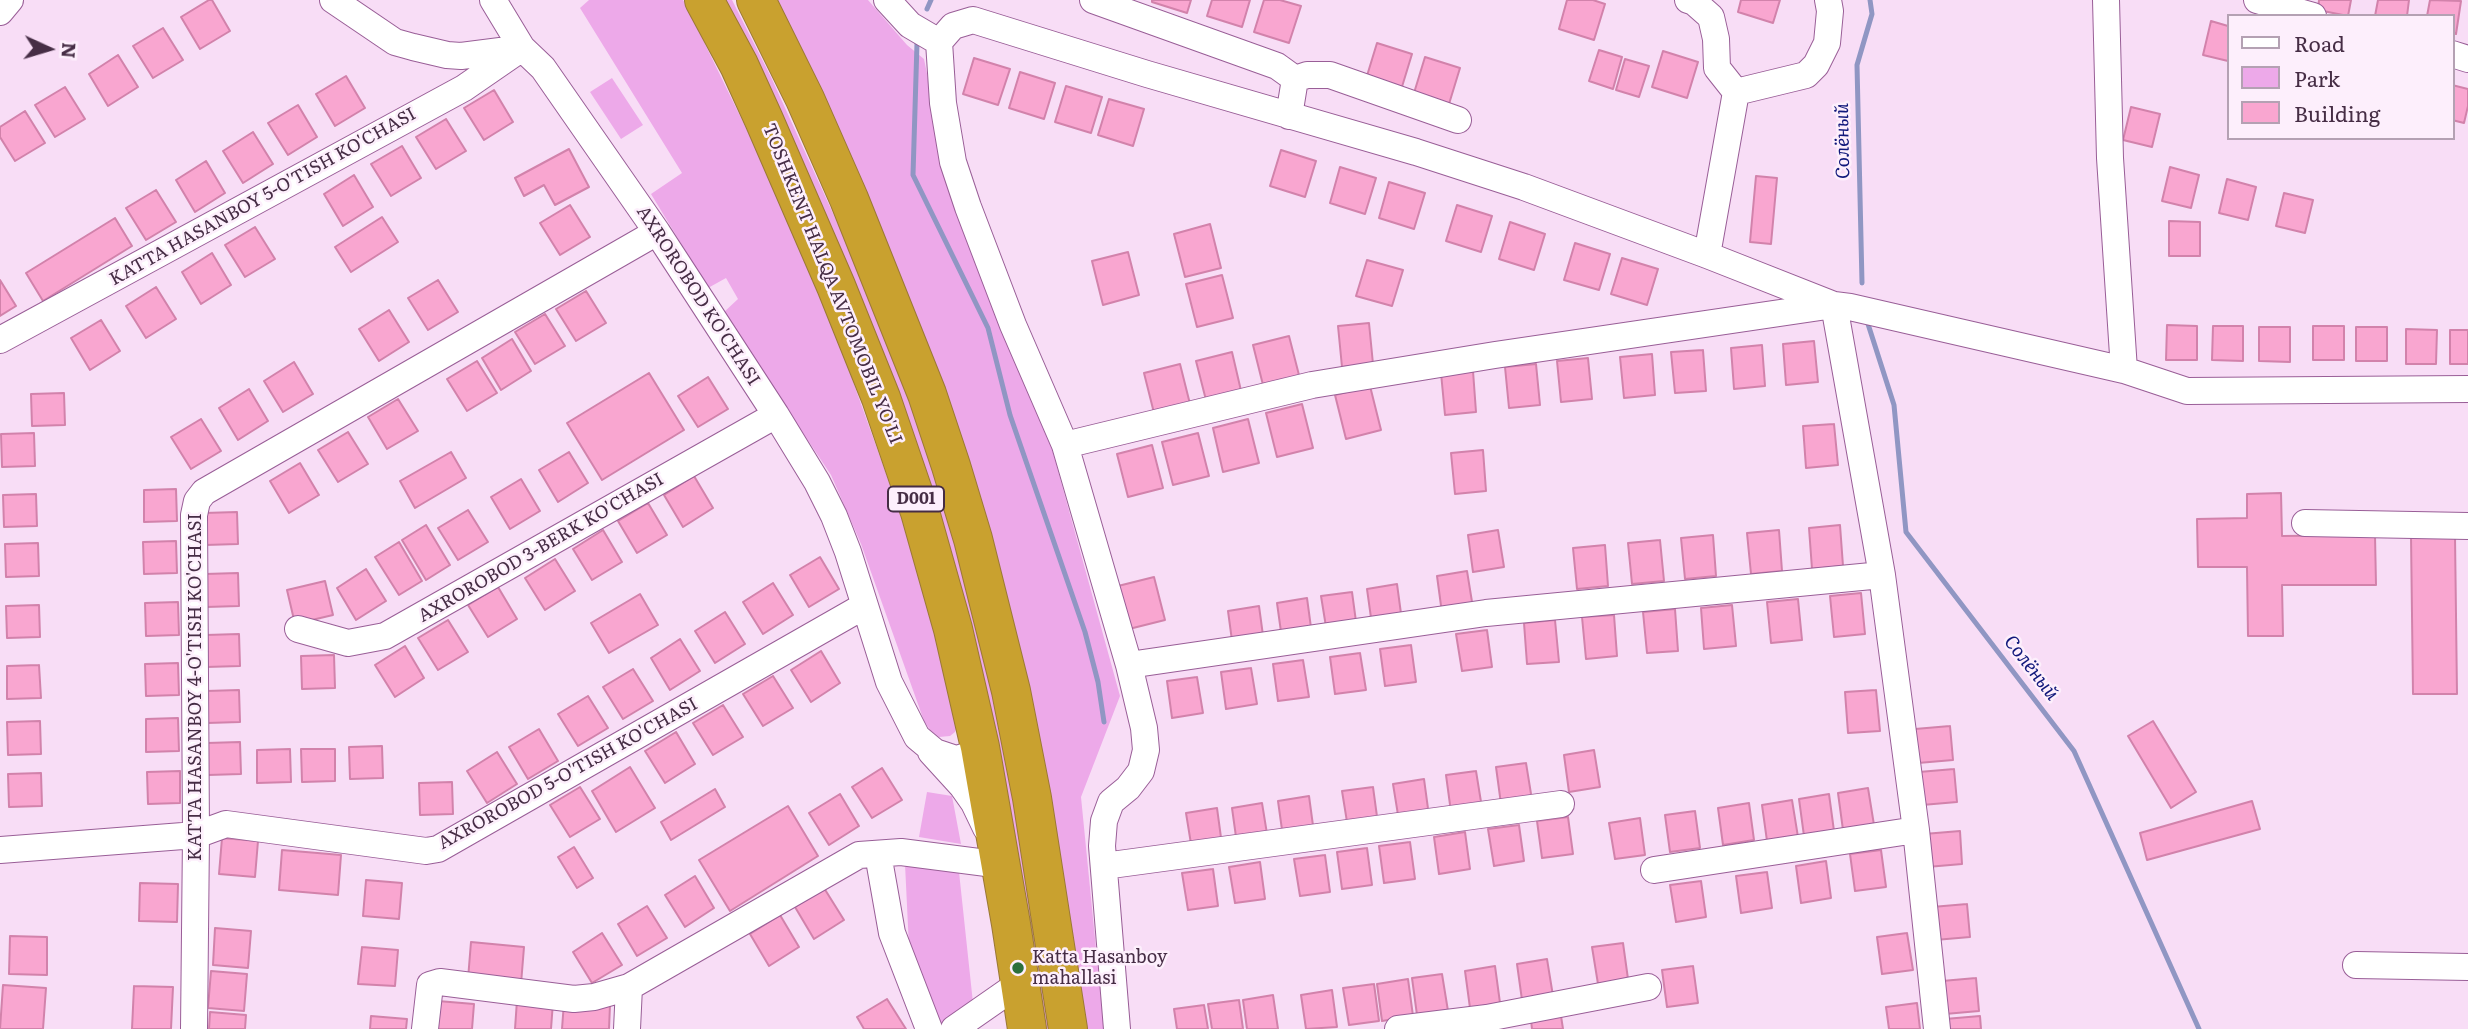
<!DOCTYPE html>
<meta charset="utf-8">
<style>
body{margin:0}
#map{position:relative;width:2468px;height:1029px;overflow:hidden;background:#f8ddf6;font-family:Literata,serif}
canvas{display:block}
.legend{position:absolute;left:2227px;top:14px;width:228px;height:126px;box-sizing:border-box;background:#fdeffc;border:2px solid #b4a1b3;margin:0;padding:9px 12px;list-style:none;font-size:21px;color:#462d45}
.legend li{display:flex;align-items:center;gap:14px;height:35px}
.legend b{width:35px;border:2px solid #b4a1b3}
.north{position:absolute;left:14px;top:14px;width:70px;height:70px;-webkit-text-stroke:5px #fdeffc;paint-order:stroke;rotate:94deg;font-size:19px;font-weight:700;line-height:28px;text-align:center;color:#462d45}
.north::after{content:'';display:block;margin:auto;width:24px;height:32px;background:#462d45;clip-path:polygon(50% 0,100% 100%,50% 72%,0 100%)}
</style>
<div id="map">
<canvas width="2468" height="1029"></canvas>
<ul class="legend">
<li><b style="height:9px;background:#fff"></b>Road</li>
<li><b style="height:19px;background:#eda9e9"></b>Park</li>
<li><b style="height:19px;background:#f9a6d0"></b>Building</li>
</ul>
<div class="north">N</div>
</div>
<script>
const ctx = document.querySelector('canvas').getContext('2d');
ctx.lineJoin = 'round';
function fillPath(path, color) { ctx.fillStyle = color; ctx.fill(path, 'evenodd'); }
const shape = rows => new Path2D(rows.map(r => 'M' + r).join(''));
function stroke(path, color, width, dash) { ctx.strokeStyle = color; ctx.lineWidth = width; ctx.lineCap = dash ? 'butt' : 'round'; ctx.setLineDash(dash || []); ctx.stroke(path); }
function drawText(font, color, halo, rows, align = 'center') {
  ctx.font = font + ' Literata,serif'; ctx.lineWidth = 5; ctx.setLineDash([]); ctx.textBaseline = 'middle'; ctx.strokeStyle = halo; ctx.fillStyle = color; for (const [text, x, y, turn = 0] of rows) {
    ctx.save(); ctx.translate(x, y); ctx.rotate((+turn || 0) * Math.PI / 180); ctx.textAlign = isNaN(turn) ? turn : align; if (halo) ctx.strokeText(text, 0, 0); ctx.fillText(text, 0, 0); ctx.restore();
  }
}
fillPath(shape([
 [589,0,683,0,686,5,761,159,841,348,898,507,936,635,957,726,955,732,950,736,939,737,930,730,924,721,861,544,831,475,723,313,738,299,726,278,708,288,651,194,682,173,580,8],
 [721,0,732,0,771,77,851,253,922,435,979,620,1001,713,1054,1029,1042,1029,1009,810],
 [768,0,868,0,907,45,924,59,947,171,1049,438,1120,696,1081,797,1104,1029,1085,1029,1049,799],
 [612,78,643,125,621,139,590,92],
 [927,792,952,796,961,844,919,837],
 [905,864,959,872,973,1003,938,1025,909,947]
]), '#eda9e9');
stroke(shape([
 [927,9,931,0],
 [917,43,913,175,988,328,1010,415,1085,632,1098,682,1104,722],
 [1862,283,1857,65,1872,14,1870,0],
 [1868,324,1894,405,1906,532,2074,751,2199,1029]
]), '#9096c3', 5);
const building = shape([
 [209,0,212,0,230,31,200,49,181,17,209,0],
 [1152,0,1191,0,1187,13,1152,2,1152,0],
 [1212,0,1250,0,1242,27,1207,16,1212,0],
 [1264,0,1280,0,1301,6,1289,43,1254,32,1264,0],
 [1567,0,1593,0,1605,4,1594,40,1559,29,1567,0],
 [1741,0,1780,0,1773,23,1738,12,1741,0],
 [2319,0,2351,0,2348,16,2318,10,2319,0],
 [2378,0,2409,0,2407,16,2375,16,2378,0],
 [2430,0,2461,1,2456,34,2452,33,2452,16,2427,16,2430,0],
 [2211,21,2228,26,2228,61,2203,55,2211,21],
 [163,28,183,60,153,78,133,46,163,28],
 [1377,43,1412,54,1401,90,1366,79,1377,43],
 [1599,50,1622,57,1613,89,1589,81,1599,50],
 [1663,51,1698,62,1687,98,1652,87,1663,51],
 [118,55,138,87,108,106,89,74,118,55],
 [1425,57,1460,68,1449,104,1414,93,1425,57],
 [974,58,1010,69,998,105,963,94,974,58],
 [1625,59,1649,66,1639,97,1616,90,1625,59],
 [1020,72,1055,83,1044,119,1009,108,1020,72],
 [346,76,365,108,335,126,316,94,346,76],
 [2452,85,2468,89,2468,106,2464,123,2452,120,2452,85],
 [1066,86,1102,97,1091,133,1055,122,1066,86],
 [65,87,85,119,55,137,35,105,65,87],
 [494,90,513,122,484,140,464,108,494,90],
 [1109,99,1144,109,1133,146,1098,135,1109,99],
 [298,105,317,137,288,155,268,123,298,105],
 [2131,107,2160,114,2152,147,2123,140,2131,107],
 [25,111,45,143,15,161,0,137,0,127,25,111],
 [446,119,466,151,436,169,416,137,446,119],
 [253,132,273,164,243,183,223,151,253,132],
 [402,146,421,178,391,196,371,164,402,146],
 [569,149,589,187,555,205,544,185,524,196,515,178,569,149],
 [1281,150,1316,161,1305,197,1270,186,1281,150],
 [206,161,225,193,195,212,176,180,206,161],
 [1340,167,1376,178,1365,214,1330,203,1340,167],
 [2170,167,2199,175,2191,208,2162,201,2170,167],
 [354,175,373,207,343,226,324,194,354,175],
 [1756,176,1777,178,1771,244,1750,242,1756,176],
 [2227,179,2256,187,2248,220,2219,213,2227,179],
 [1389,182,1425,193,1414,229,1379,218,1389,182],
 [156,190,176,222,146,240,126,208,156,190],
 [2284,193,2313,200,2305,233,2276,226,2284,193],
 [570,205,590,237,560,255,540,223,570,205],
 [1457,205,1492,216,1481,252,1446,241,1457,205],
 [382,217,398,242,351,272,335,247,382,217],
 [115,218,132,246,43,301,26,273,115,218],
 [2169,221,2200,222,2200,256,2169,256,2169,221],
 [1510,222,1545,234,1534,270,1499,259,1510,222],
 [1210,224,1221,268,1185,277,1174,234,1210,224],
 [255,227,275,259,245,277,225,245,255,227],
 [1575,243,1610,254,1599,290,1564,280,1575,243],
 [1128,252,1139,295,1103,305,1092,261,1128,252],
 [212,253,231,285,201,304,182,272,212,253],
 [1622,258,1658,269,1647,305,1611,294,1622,258],
 [1367,260,1403,270,1392,306,1356,296,1367,260],
 [1222,275,1233,318,1197,327,1186,284,1222,275],
 [0,280,16,306,0,316,0,280],
 [438,280,458,312,428,330,408,298,438,280],
 [156,287,176,319,146,338,126,306,156,287],
 [586,291,606,323,576,341,556,309,586,291],
 [389,310,409,342,379,361,359,329,389,310],
 [545,314,565,346,535,364,515,332,545,314],
 [101,320,120,351,90,370,71,338,101,320],
 [1369,323,1373,364,1342,367,1338,326,1369,323],
 [2167,325,2197,326,2197,360,2166,360,2167,325],
 [2213,326,2243,326,2243,361,2212,360,2213,326],
 [2313,326,2344,326,2344,360,2313,360,2313,326],
 [2259,327,2290,327,2290,362,2259,361,2259,327],
 [2356,327,2387,327,2387,361,2356,361,2356,327],
 [2406,329,2437,330,2436,364,2406,364,2406,329],
 [2450,330,2468,330,2468,364,2450,364,2450,330],
 [1289,336,1300,379,1264,389,1253,345,1289,336],
 [512,339,531,371,501,390,482,358,512,339],
 [1814,341,1818,382,1786,385,1783,344,1814,341],
 [1762,345,1765,386,1734,389,1731,348,1762,345],
 [1703,350,1706,391,1675,393,1671,352,1703,350],
 [1232,352,1242,395,1207,404,1196,361,1232,352],
 [1652,354,1655,395,1624,398,1620,357,1652,354],
 [1588,358,1592,399,1561,402,1557,361,1588,358],
 [477,361,497,393,467,411,447,379,477,361],
 [294,362,313,394,283,412,264,381,294,362],
 [1180,364,1191,408,1155,417,1144,373,1180,364],
 [1536,364,1540,405,1509,408,1505,367,1536,364],
 [1473,371,1476,412,1445,415,1441,373,1473,371],
 [649,373,684,430,602,480,567,423,649,373],
 [708,377,728,409,698,427,678,396,708,377],
 [1370,386,1381,430,1346,439,1335,395,1370,386],
 [249,389,268,421,238,440,219,408,249,389],
 [64,393,65,425,32,426,31,394,64,393],
 [398,399,418,431,387,449,368,417,398,399],
 [1302,404,1313,448,1277,457,1266,413,1302,404],
 [201,419,221,451,191,469,171,437,201,419],
 [1248,419,1259,463,1223,472,1213,428,1248,419],
 [1834,424,1838,465,1806,468,1803,426,1834,424],
 [348,432,368,464,338,482,318,450,348,432],
 [34,433,35,466,2,467,1,434,34,433],
 [1198,433,1209,476,1173,485,1162,442,1198,433],
 [1152,445,1163,488,1128,497,1117,454,1152,445],
 [1483,450,1486,491,1455,494,1451,453,1483,450],
 [451,452,466,478,415,508,400,481,451,452],
 [569,452,588,483,558,502,539,470,569,452],
 [300,463,319,495,289,513,270,481,300,463],
 [694,476,713,508,683,527,664,495,694,476],
 [521,479,540,511,510,529,491,497,521,479],
 [176,489,177,521,144,522,144,490,176,489],
 [2281,493,2282,536,2375,535,2376,585,2282,585,2283,636,2248,636,2247,567,2198,567,2197,519,2247,518,2247,494,2281,493],
 [36,494,37,526,4,527,3,495,36,494],
 [648,503,667,535,637,553,618,521,648,503],
 [468,510,488,542,458,560,438,528,468,510],
 [237,512,238,544,205,545,204,513,237,512],
 [426,525,450,565,426,580,402,540,426,525],
 [1840,525,1843,566,1812,569,1809,528,1840,525],
 [603,530,622,562,592,580,573,549,603,530],
 [1498,530,1504,567,1473,572,1468,535,1498,530],
 [1779,530,1782,571,1751,574,1747,533,1779,530],
 [1713,535,1716,576,1685,579,1681,538,1713,535],
 [2411,536,2455,536,2457,694,2413,694,2411,536],
 [1660,540,1664,581,1632,584,1628,543,1660,540],
 [176,541,177,573,144,574,143,542,176,541],
 [399,542,422,581,399,595,375,557,399,542],
 [38,543,39,576,6,577,5,544,38,543],
 [1605,545,1608,586,1577,589,1573,548,1605,545],
 [820,557,839,589,809,607,790,575,820,557],
 [555,559,575,591,545,610,525,578,555,559],
 [366,569,386,601,356,620,337,588,366,569],
 [1467,571,1473,608,1442,613,1437,576,1467,571],
 [238,573,239,606,206,607,205,574,238,573],
 [1154,577,1165,620,1129,629,1118,586,1154,577],
 [325,581,333,615,295,624,287,590,325,581],
 [773,583,793,615,763,634,743,602,773,583],
 [1397,584,1402,621,1372,625,1367,589,1397,584],
 [498,587,517,619,488,637,468,605,498,587],
 [1352,592,1357,629,1327,633,1321,596,1352,592],
 [1861,593,1865,634,1834,637,1830,596,1861,593],
 [640,594,658,625,609,653,591,623,640,594],
 [1307,598,1312,635,1282,639,1277,603,1307,598],
 [1798,599,1802,640,1771,643,1767,602,1798,599],
 [178,602,179,635,146,636,145,603,178,602],
 [39,605,40,637,7,638,6,606,39,605],
 [1732,605,1736,646,1704,649,1701,608,1732,605],
 [1259,606,1264,643,1233,648,1228,611,1259,606],
 [1675,609,1678,651,1647,653,1643,612,1675,609],
 [725,612,745,644,715,663,695,631,725,612],
 [1614,615,1617,656,1586,659,1582,617,1614,615],
 [448,620,468,652,438,670,418,638,448,620],
 [1555,620,1559,662,1527,664,1524,623,1555,620],
 [1487,630,1492,667,1462,671,1456,634,1487,630],
 [239,634,240,666,206,667,206,635,239,634],
 [680,639,700,671,670,690,651,658,680,639],
 [1411,645,1416,682,1385,686,1380,649,1411,645],
 [405,646,424,678,395,697,375,665,405,646],
 [821,651,840,683,811,702,791,670,821,651],
 [1360,653,1366,690,1335,694,1330,657,1360,653],
 [334,655,335,688,302,689,301,656,334,655],
 [1303,660,1309,697,1278,701,1273,664,1303,660],
 [178,663,179,695,146,696,145,664,178,663],
 [39,665,41,698,7,699,7,666,39,665],
 [1251,668,1257,704,1226,709,1221,672,1251,668],
 [633,669,653,701,623,719,603,687,633,669],
 [773,676,793,708,763,726,743,694,773,676],
 [1197,677,1203,713,1172,718,1167,681,1197,677],
 [239,690,240,722,207,723,206,691,239,690],
 [1876,690,1880,731,1848,733,1845,692,1876,690],
 [588,696,608,728,578,746,558,714,588,696],
 [723,705,743,737,713,755,693,723,723,705],
 [178,718,179,751,146,752,146,719,178,718],
 [40,721,41,754,8,755,7,722,40,721],
 [2153,721,2196,792,2171,808,2128,736,2153,721],
 [1950,726,1953,760,1918,763,1915,729,1950,726],
 [539,729,558,761,528,779,509,747,539,729],
 [676,732,695,764,665,783,645,751,676,732],
 [240,742,241,774,208,775,207,743,240,742],
 [382,746,383,778,350,779,349,747,382,746],
 [290,749,291,782,257,783,257,750,290,749],
 [301,749,335,749,335,781,302,782,301,749],
 [1594,750,1600,787,1569,792,1564,755,1594,750],
 [497,752,517,784,487,803,467,771,497,752],
 [1526,763,1532,800,1501,804,1496,767,1526,763],
 [630,767,655,808,616,832,592,791,630,767],
 [882,768,902,800,872,818,852,787,882,768],
 [1954,769,1957,802,1922,805,1919,772,1954,769],
 [180,771,180,803,148,804,147,772,180,771],
 [1476,771,1482,808,1451,812,1446,775,1476,771],
 [41,773,42,806,9,807,8,774,41,773],
 [1424,779,1429,816,1399,821,1393,784,1424,779],
 [452,782,453,814,420,815,419,783,452,782],
 [580,787,600,819,570,837,550,805,580,787],
 [1373,787,1378,824,1348,828,1342,791,1373,787],
 [1868,788,1874,825,1843,830,1838,793,1868,788],
 [715,789,725,807,671,840,661,822,715,789],
 [840,794,859,826,829,845,809,813,840,794],
 [1829,794,1834,831,1804,836,1799,799,1829,794],
 [1309,796,1314,833,1283,837,1278,801,1309,796],
 [1792,800,1798,837,1767,841,1762,805,1792,800],
 [2252,801,2260,829,2147,860,2140,833,2252,801],
 [1262,803,1268,840,1237,844,1232,808,1262,803],
 [1749,803,1754,840,1723,845,1718,808,1749,803],
 [788,806,818,856,730,911,699,860,788,806],
 [1217,808,1222,845,1192,850,1186,813,1217,808],
 [1695,811,1700,848,1670,852,1665,815,1695,811],
 [1568,817,1573,854,1542,858,1537,821,1568,817],
 [1640,818,1645,855,1615,859,1609,823,1640,818],
 [1519,825,1524,861,1494,866,1488,829,1519,825],
 [1960,831,1962,864,1927,867,1924,834,1960,831],
 [1465,832,1470,869,1439,874,1434,837,1465,832],
 [222,838,258,841,255,877,219,874,222,838],
 [1410,842,1415,879,1384,883,1379,846,1410,842],
 [574,847,593,878,577,888,558,857,574,847],
 [1367,848,1372,885,1342,889,1337,852,1367,848],
 [282,850,341,855,338,895,279,890,282,850],
 [1881,850,1886,887,1855,891,1850,854,1881,850],
 [1325,855,1330,892,1300,896,1294,859,1325,855],
 [1826,861,1831,898,1801,903,1796,866,1826,861],
 [1260,862,1265,899,1235,903,1229,867,1260,862],
 [1213,869,1218,906,1188,910,1182,873,1213,869],
 [1767,872,1772,908,1741,913,1736,876,1767,872],
 [695,876,714,908,685,927,665,895,695,876],
 [366,880,402,883,399,919,363,916,366,880],
 [1701,881,1706,917,1676,922,1670,885,1701,881],
 [140,883,178,884,177,922,139,921,140,883],
 [824,888,844,920,814,939,795,907,824,888],
 [1967,904,1970,937,1935,940,1932,907,1967,904],
 [647,906,667,938,637,956,618,924,647,906],
 [780,915,799,947,769,966,750,934,780,915],
 [215,928,251,931,248,968,213,965,215,928],
 [602,933,622,965,592,983,573,952,602,933],
 [1907,933,1913,970,1882,974,1877,937,1907,933],
 [10,936,47,937,47,975,9,974,10,936],
 [471,942,524,947,521,984,468,979,471,942],
 [1623,943,1628,979,1598,984,1592,947,1623,943],
 [362,947,398,950,395,986,358,984,362,947],
 [1547,959,1553,996,1522,1000,1517,964,1547,959],
 [1495,966,1500,1003,1470,1008,1465,971,1495,966],
 [1693,966,1698,1003,1667,1007,1662,970,1693,966],
 [211,971,247,974,244,1011,208,1008,211,971],
 [1442,974,1448,1011,1417,1015,1412,978,1442,974],
 [1976,978,1979,1011,1945,1014,1942,981,1976,978],
 [1408,979,1413,1016,1382,1021,1377,984,1408,979],
 [1374,984,1379,1021,1349,1025,1343,988,1374,984],
 [3,985,46,988,43,1029,0,1029,3,985],
 [134,986,173,987,171,1029,132,1029,134,986],
 [1332,990,1337,1027,1306,1029,1301,995,1332,990],
 [1273,995,1278,1029,1247,1029,1243,1000,1273,995],
 [887,999,906,1029,864,1029,857,1017,887,999],
 [517,1000,553,1002,551,1029,515,1029,517,1000],
 [1239,1000,1243,1029,1212,1029,1208,1004,1239,1000],
 [438,1001,474,1004,472,1029,436,1029,438,1001],
 [564,1002,610,1005,609,1029,562,1029,564,1002],
 [1917,1003,1920,1029,1889,1029,1886,1007,1917,1003],
 [1204,1005,1208,1029,1177,1029,1174,1009,1204,1005],
 [210,1012,246,1015,245,1029,209,1029,210,1012],
 [371,1016,407,1019,406,1029,370,1029,371,1016],
 [1561,1016,1563,1029,1532,1029,1531,1020,1561,1016],
 [1980,1016,1981,1029,1946,1029,1945,1019,1980,1016]
]);
fillPath(building, '#f9a6d0');
stroke(building, '#d282ab', 2);
const minor = shape([
 [333,0,395,42,413,47,447,55,461,56,516,49],
 [493,0,522,48,543,68,657,232,776,415,817,482,834,516,848,552,889,682,917,737,935,752,956,759,967,756,980,747],
 [887,0,910,25,939,42],
 [1093,0,1277,66,1295,79,1289,116],
 [1688,0,1694,2,1711,17,1716,39,1717,68,1736,92,1707,255],
 [2106,0,2110,158,2124,370],
 [2257,0,2313,16],
 [0,12,10,0],
 [2452,54,2468,59],
 [1295,79,1307,75,1330,75,1458,120],
 [1736,92,1806,75,1816,65,1827,43,1830,11,1828,0],
 [0,340,464,88,522,48],
 [1065,445,1312,385,1495,355,1834,305,1882,575,1916,830,1937,1029],
 [2305,523,2468,526],
 [298,629,348,643,385,636,776,415],
 [1129,665,1486,613,1882,575],
 [931,752,962,786,974,803,986,828],
 [0,850,196,835,226,824,426,851,438,849,864,606],
 [878,854,892,933,929,1029],
 [1104,866,1561,804],
 [1654,870,1916,830],
 [2356,965,2468,967],
 [194,1029,196,835,194,515,197,501,204,492,657,232],
 [425,1029,430,985,440,982,574,999,594,997,629,987,859,855,901,852,1002,865],
 [627,1029,629,987],
 [954,1029,1020,983],
 [1117,1029,1102,846,1104,821,1111,802,1128,788,1141,771,1146,750,1144,728,1129,665,1065,445,1013,325,968,207,953,162,943,103,939,42,953,26,973,20,1147,74,1416,152,1524,187,1707,255,1834,305,1850,307,2124,370,2187,391,2468,389],
 [1398,1029,1487,1018,1648,987]
]);
const highway = shape([
 [704,0,739,65,764,120,836,286,881,398,920,512,953,629,980,747,1011,924,1027,1029],
 [756,0,805,99,849,199,927,394,951,466,973,539,1011,691,1032,798,1068,1029]
]);
stroke(minor, '#995e97', 28);
stroke(highway, '#9b7837', 40);
stroke(minor, '#fff', 26);
stroke(highway, '#c9a12f', 38);
for (const [x, y, r, color] of [
 [1018,968,7,"#2c703b"]
]) { const dot = new Path2D(); dot.arc(x, y, r, 0, 2 * Math.PI); ctx.fillStyle = color; ctx.fill(dot); stroke(dot, '#fdeffc', 2.5); }
for (const [x, y, w] of [
 [916,499,56]
]) { const box = new Path2D(); box.roundRect(x - w / 2, y - 12.5, w, 25, 5); ctx.fillStyle = '#fdeffc'; ctx.fill(box); stroke(box, '#462d45', 2); }
drawText('bold 16px', '#462d45', null, [
 ["D001",916,499]
]);
drawText('18px', '#462d45', '#fdeffc', [
 ["KATTA HASANBOY 5-O'TISH KO'CHASI",263,197,-29],
 ["TOSHKENT HALQA AVTOMOBIL YO'LI",832,284,68],
 ["AXROROBOD KO'CHASI",698,296,57],
 ["AXROROBOD 3-BERK KO'CHASI",541,548,-30],
 ["KATTA HASANBOY 4-O'TISH KO'CHASI",196,687,-90],
 ["AXROROBOD 5-O'TISH KO'CHASI",568,774,-29]
]);
drawText('18px', '#462d45', '#fdeffc', [
 ["Katta Hasanboy",1032,958],
 ["mahallasi",1032,979]
], 'left');
drawText('italic 19px', '#10187b', '#fdeffc', [
 ["Солёный",1843,141,-91],
 ["Солёный",2031,668,52]
]);
</script>
